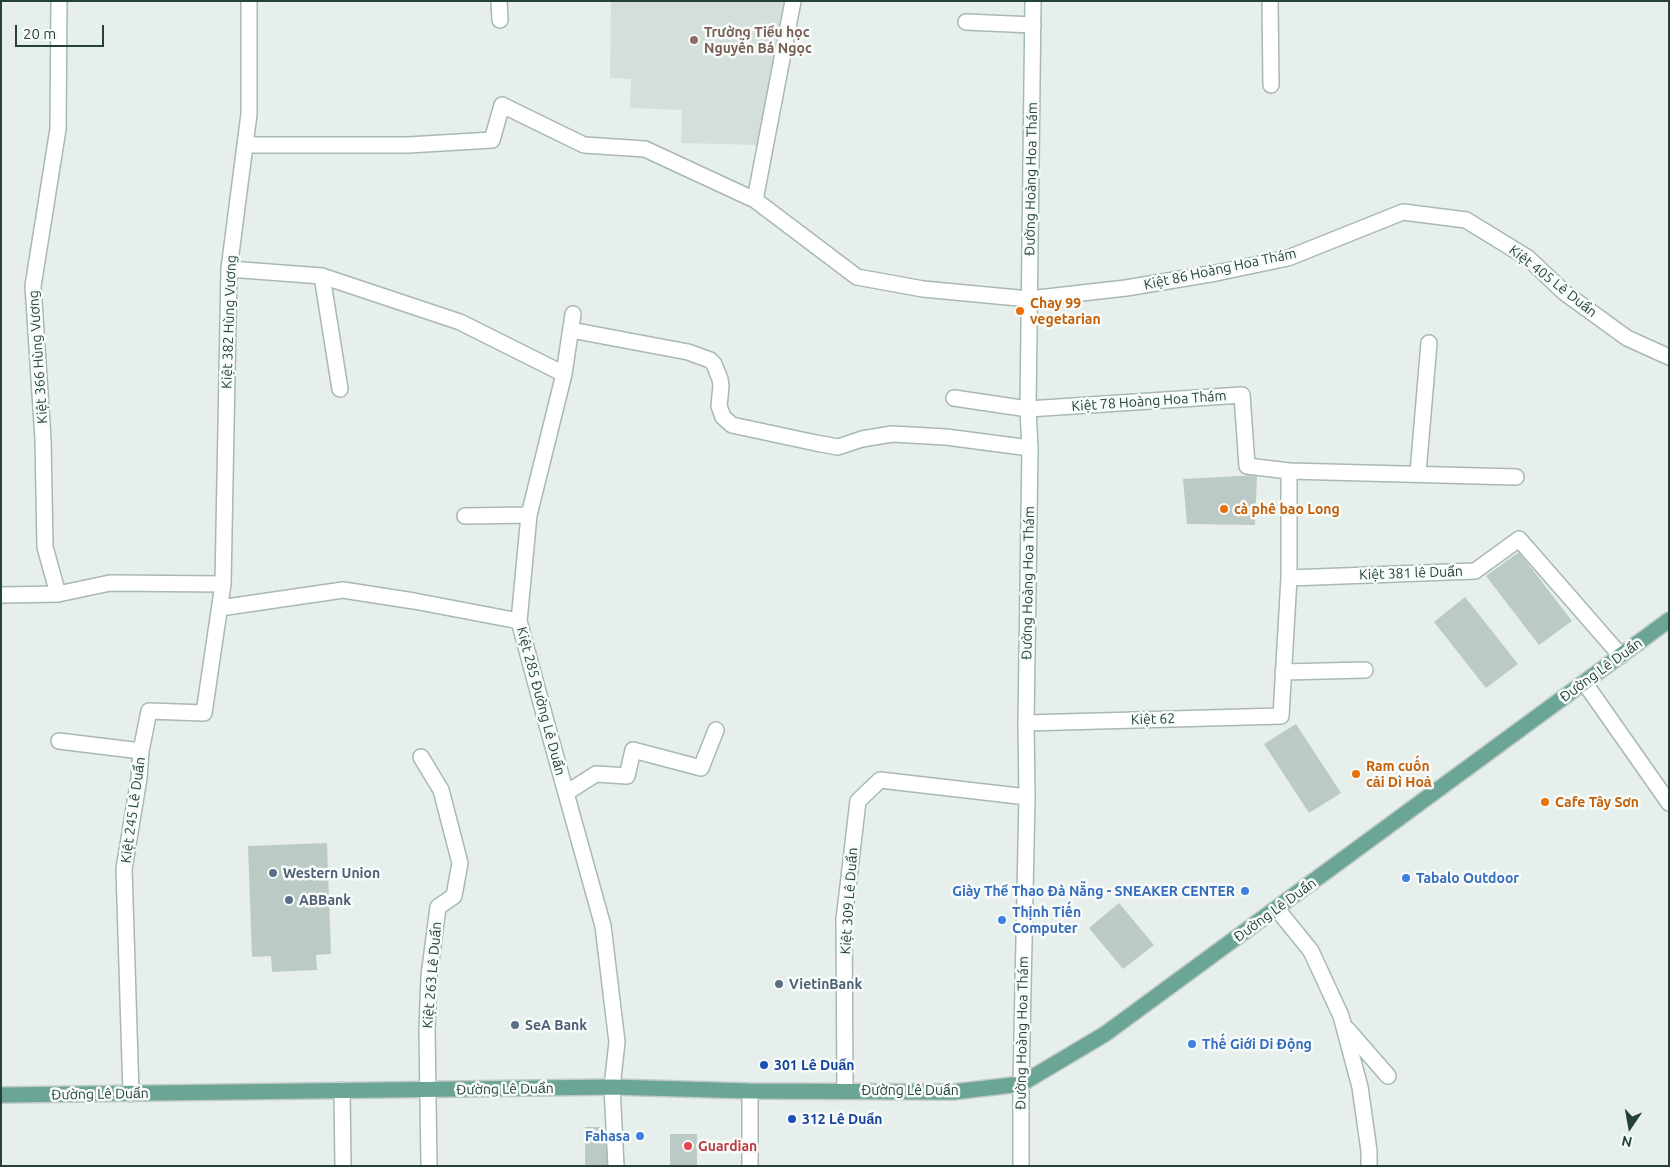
<!DOCTYPE html>
<meta charset="utf-8">
<style>
body{margin:0}
#map{position:relative;width:1670px;height:1167px;overflow:hidden;background:#e6efeb;font-family:Ubuntu,sans-serif}
canvas{display:block}
.frame{position:absolute;inset:0;border:2px solid #24423a;pointer-events:none}
.north{position:absolute;left:1605px;top:1102px;width:50px;height:50px;-webkit-text-stroke:4px #f7fbf9;paint-order:stroke;rotate:192deg;font-size:14px;font-weight:700;line-height:20px;text-align:center;color:#24423a}
.north::after{content:'';display:block;margin:auto;width:18px;height:22px;background:#24423a;clip-path:polygon(50% 0,100% 100%,50% 72%,0 100%)}
.scale{position:absolute;left:15px;top:25px;width:89px;height:22px;box-sizing:border-box;border:2px solid #24423a;border-top:0;padding-left:6px;font-size:15px;line-height:18px;white-space:nowrap;color:#24423a;-webkit-text-stroke:4px #f7fbf9;paint-order:stroke}
</style>
<div id="map">
<canvas width="1670" height="1167"></canvas>
<div class="frame"></div>
<div class="north">N</div>
<div class="scale">20 m</div>
</div>
<script>
const ctx = document.querySelector('canvas').getContext('2d');
ctx.lineJoin = 'round';
function fillPath(path, color) { ctx.fillStyle = color; ctx.fill(path, 'evenodd'); }
const shape = rows => new Path2D(rows.map(r => 'M' + r).join(''));
function stroke(path, color, width, dash) { ctx.strokeStyle = color; ctx.lineWidth = width; ctx.lineCap = dash ? 'butt' : 'round'; ctx.setLineDash(dash || []); ctx.stroke(path); }
function drawText(font, color, halo, rows, align = 'center') {
  ctx.font = font + ' Ubuntu,sans-serif'; ctx.lineWidth = 5; ctx.setLineDash([]); ctx.textBaseline = 'middle'; ctx.strokeStyle = halo; ctx.fillStyle = color; for (const [text, x, y, turn = 0] of rows) {
    ctx.save(); ctx.translate(x, y); ctx.rotate((+turn || 0) * Math.PI / 180); ctx.textAlign = isNaN(turn) ? turn : align; if (halo) ctx.strokeText(text, 0, 0); ctx.fillText(text, 0, 0); ctx.restore();
  }
}
fillPath(shape([
 [611,1,786,1,757,145,681,143,682,110,630,108,631,79,610,78]
]), '#d4dfda');
fillPath(shape([
 [1257,475,1255,525,1187,524,1183,479],
 [1519,552,1572,621,1539,645,1486,576],
 [1465,597,1518,664,1486,688,1434,622],
 [1296,724,1341,793,1309,813,1264,744],
 [327,843,331,954,316,955,317,970,272,972,271,956,252,957,248,846],
 [1119,903,1154,945,1123,969,1089,928],
 [585,1127,620,1127,620,1166,585,1166],
 [670,1134,697,1134,697,1166,670,1166]
]), '#bbcac4');
const lane = shape([
 [499,1,500,20],
 [1270,1,1271,85],
 [966,22,1033,25],
 [246,145,408,145,492,140,502,105,584,145,645,149,755,200,857,277,923,289,1029,299,1126,288,1216,273,1288,258,1403,212,1466,220,1528,258,1565,293,1627,338,1669,357],
 [755,200,793,1],
 [229,269,322,276,460,322,564,374],
 [322,276,340,389],
 [573,314,564,374,529,515,519,621,547,725,603,926,617,1042,612,1087,616,1166],
 [571,330,688,352,710,360,714,364,720,379,721,386,719,406,723,417,732,425,816,443,838,447,862,439,892,434,946,437,1030,448],
 [954,398,1028,409,1242,395,1247,466,1289,471,1289,578,1281,716,1026,723],
 [1289,471,1516,477],
 [1418,473,1429,343],
 [465,516,529,515],
 [1289,578,1475,571,1519,539,1621,656],
 [58,594,45,547,43,439,33,286,58,129,59,1],
 [1,595,58,594,110,583,223,584],
 [220,608,343,590,414,601,519,621],
 [1283,672,1365,670],
 [1584,682,1669,803],
 [59,741,141,751],
 [421,757,441,790,460,863,454,896,438,907,429,976,427,1030,429,1166],
 [566,793,596,774,627,776,633,750,701,768,716,730],
 [1277,909,1311,951,1341,1016,1360,1087,1369,1151,1369,1166],
 [1347,1029,1388,1076],
 [342,1090,343,1166],
 [750,1091,750,1166],
 [845,1091,844,920,858,801,880,780,1027,797],
 [131,1094,124,869,139,778,141,751,149,711,204,713,223,584,229,269,249,114,249,1]
]);
const secondary = shape([
 [1021,1166,1021,1084,1027,797,1026,723,1030,448,1028,409,1033,1]
]);
const primary = shape([
 [1,1095,612,1087,750,1091,953,1092,1021,1084,1105,1034,1669,620]
]);
stroke(lane, '#a8b8b2', 18);
stroke(secondary, '#a4bbb3', 18);
stroke(primary, '#c2cac8', 18);
stroke(lane, '#fff', 15);
stroke(secondary, '#fff', 15);
stroke(primary, '#6aa596', 15);
for (const [x, y, r, color] of [
 [694,40,5,"#8d6e63"],
 [1020,311,5,"#e8710a"],
 [1224,509,5,"#e8710a"],
 [1356,774,5,"#e8710a"],
 [1545,802,5,"#e8710a"],
 [273,873,5,"#5c6f8a"],
 [1406,878,5,"#3f7fe0"],
 [1245,891,5,"#3f7fe0"],
 [289,900,5,"#5c6f8a"],
 [1002,920,5,"#3f7fe0"],
 [779,984,5,"#5c6f8a"],
 [515,1025,5,"#5c6f8a"],
 [1192,1044,5,"#3f7fe0"],
 [764,1065,5,"#1a4fb4"],
 [792,1119,5,"#1a4fb4"],
 [640,1136,5,"#3f7fe0"],
 [688,1146,5,"#e0444e"]
]) { const dot = new Path2D(); dot.arc(x, y, r, 0, 2 * Math.PI); ctx.fillStyle = color; ctx.fill(dot); stroke(dot, '#f7fbf9', 2); }
drawText('bold 14px', '#785e54', '#f7fbf9', [
 ["Trường Tiểu học",704,32],
 ["Nguyễn Bá Ngọc",704,48]
], 'left');
drawText('14px', '#24423a', '#f7fbf9', [
 ["Đường Hoàng Hoa Thám",1031,179,-89],
 ["Kiệt 86 Hoàng Hoa Thám",1220,269,-12],
 ["Kiệt 405 Lê Duẩn",1553,281,38],
 ["Kiệt 382 Hùng Vương",229,322,-88],
 ["Kiệt 366 Hùng Vương",38,357,-94],
 ["Kiệt 78 Hoàng Hoa Thám",1149,401,-4],
 ["Kiệt 381 lê Duẩn",1411,573,-2],
 ["Đường Hoàng Hoa Thám",1028,583,-89],
 ["Đường Lê Duẩn",1601,670,-36],
 ["Kiệt 285 Đường Lê Duẩn",541,701,75],
 ["Kiệt 62",1153,719,-2],
 ["Kiệt 245 Lê Duẩn",133,810,-82],
 ["Kiệt 309 Lê Duẩn",849,901,-86],
 ["Đường Lê Duẩn",1275,910,-36],
 ["Kiệt 263 Lê Duẩn",432,975,-85],
 ["Đường Hoàng Hoa Thám",1022,1033,-89],
 ["Đường Lê Duẩn",505,1089,-1],
 ["Đường Lê Duẩn",910,1090],
 ["Đường Lê Duẩn",100,1094,-1]
]);
drawText('bold 14px', '#c56008', '#f7fbf9', [
 ["Chay 99",1030,303],
 ["vegetarian",1030,319],
 ["cà phê bao Long",1234,509],
 ["Ram cuốn",1366,766],
 ["cải Dì Hoả",1366,782],
 ["Cafe Tây Sơn",1555,802]
], 'left');
drawText('bold 14px', '#4e5e75', '#f7fbf9', [
 ["Western Union",283,873],
 ["ABBank",299,900],
 ["VietinBank",789,984],
 ["SeA Bank",525,1025]
], 'left');
drawText('bold 14px', '#366cbe', '#f7fbf9', [
 ["Tabalo Outdoor",1416,878],
 ["Giày Thể Thao Đà Nẵng - SNEAKER CENTER",1235,891,"right"],
 ["Thịnh Tiến",1012,912],
 ["Computer",1012,928],
 ["Thế Giới Di Động",1202,1044],
 ["Fahasa",630,1136,"right"]
], 'left');
drawText('bold 14px', '#164399', '#f7fbf9', [
 ["301 Lê Duẩn",774,1065],
 ["312 Lê Duẩn",802,1119]
], 'left');
drawText('bold 14px', '#be3a42', '#f7fbf9', [
 ["Guardian",698,1146]
], 'left');
</script>
